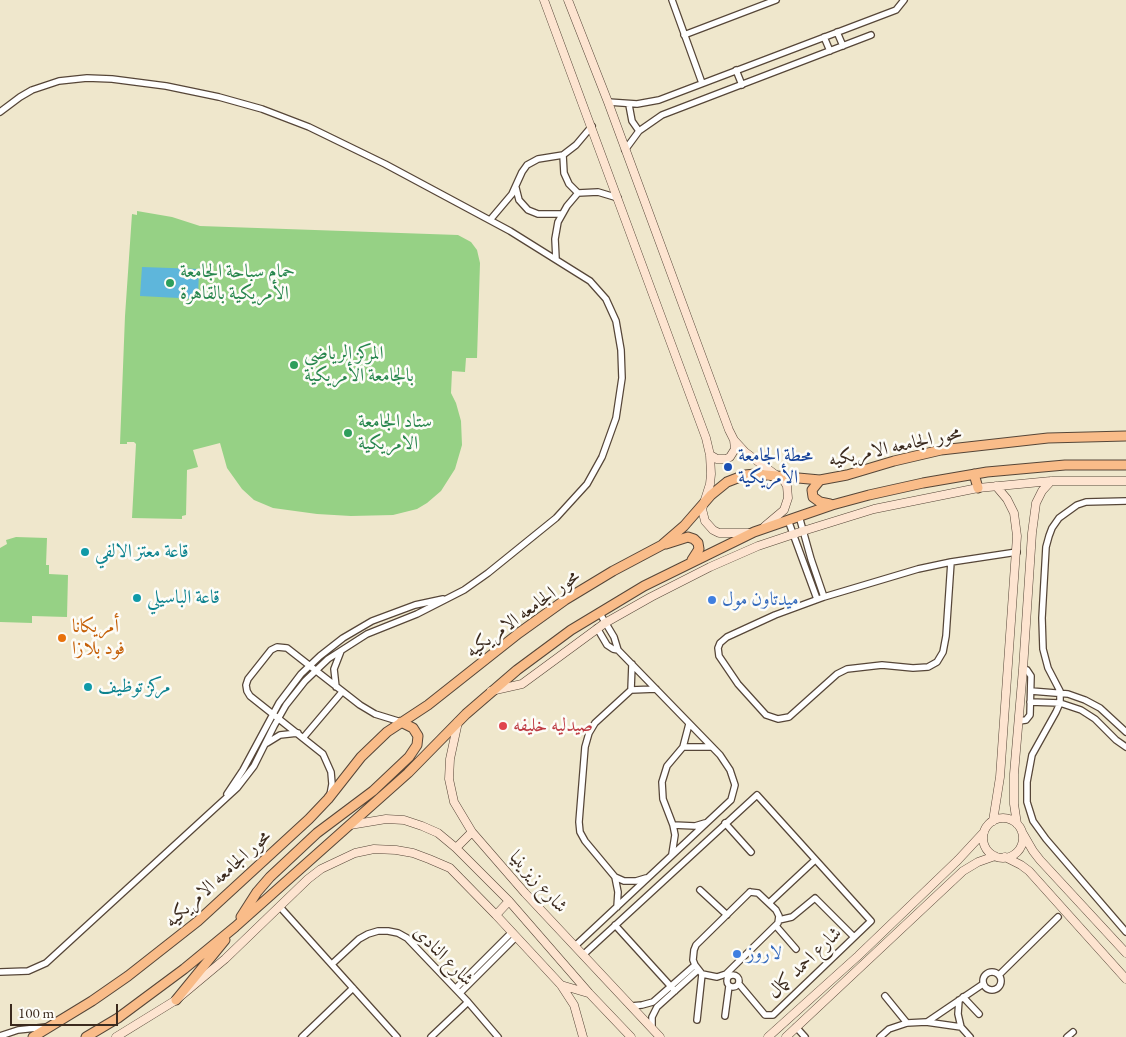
<!DOCTYPE html>
<meta charset="utf-8">
<style>
body{margin:0}
#map{position:relative;width:1126px;height:1037px;overflow:hidden;background:#efe7cc;font-family:"EB Garamond",serif}
canvas{display:block}
.scale{position:absolute;left:10px;top:1004px;width:108px;height:22px;box-sizing:border-box;border:2px solid #3b2a1e;border-top:0;padding-left:6px;font-size:15px;line-height:18px;white-space:nowrap;color:#3b2a1e;-webkit-text-stroke:4px #fdfcf7;paint-order:stroke}
</style>
<div id="map">
<canvas width="1126" height="1037"></canvas>
<div class="scale">100 m</div>
</div>
<script>
const ctx = document.querySelector('canvas').getContext('2d');
ctx.lineJoin = 'round';
function fillPath(path, color) { ctx.fillStyle = color; ctx.fill(path, 'evenodd'); }
const shape = rows => new Path2D(rows.map(r => 'M' + r).join(''));
function stroke(path, color, width, dash) { ctx.strokeStyle = color; ctx.lineWidth = width; ctx.lineCap = dash ? 'butt' : 'round'; ctx.setLineDash(dash || []); ctx.stroke(path); }
function drawText(font, color, halo, rows, align = 'center') {
  ctx.font = font + ' "EB Garamond",Amiri,serif'; ctx.lineWidth = 5; ctx.setLineDash([]); ctx.textBaseline = 'middle'; ctx.strokeStyle = halo; ctx.fillStyle = color; for (const [text, x, y, turn = 0] of rows) {
    ctx.save(); ctx.translate(x, y); ctx.rotate((+turn || 0) * Math.PI / 180); ctx.textAlign = isNaN(turn) ? turn : align; if (halo) ctx.strokeText(text, 0, 0); ctx.fillText(text, 0, 0); ctx.restore();
  }
}
fillPath(shape([
 [137,211,172,217,200,226,458,235,471,242,477,250,480,263,477,358,466,358,465,372,452,371,451,393,456,403,461,421,462,445,455,469,441,491,427,503,417,509,393,515,351,516,317,514,273,508,254,500,242,489,227,468,220,443,193,450,198,467,187,470,186,515,182,516,182,519,132,518,136,444,134,442,127,442,127,444,120,444,125,316,132,214,137,215],
 [16,537,47,538,46,565,49,565,49,574,68,575,67,617,32,616,32,623,0,622,0,548,7,544,6,540]
]), '#96d185');
fillPath(shape([
 [142,267,199,269,198,299,140,296]
]), '#5eb6db');
const street = shape([
 [672,0,702,83],
 [837,32,843,46],
 [684,35,776,0],
 [824,37,830,51],
 [736,70,742,85],
 [608,102,637,104,659,100,896,10,904,0],
 [629,105,632,121,639,131],
 [0,112,20,97,32,90,59,81,87,78,112,79,166,86,219,97,262,109,309,127,385,164,510,231,590,281,606,299,616,321,621,350,622,378,616,418,602,457,587,484,556,518,488,573,464,590,417,614,367,634,328,659,305,681,286,705,274,726,254,766,237,788,46,963,28,971,0,972],
 [625,150,639,131,662,115,871,35],
 [563,155,564,173,569,184,578,193],
 [516,188,519,200,528,210,538,214,562,214],
 [490,220,512,194,522,172,527,165,538,159,563,155,576,145,592,126],
 [556,259,555,239,558,222,567,206,578,193,598,192,618,198],
 [1126,501,1086,502,1077,505,1059,518,1052,528,1049,536,1046,547,1042,618,1043,649,1048,668,1060,691,1060,703,1056,712,1032,755,1027,782,1027,802,1033,821,1046,839,1126,932],
 [799,516,811,559,824,597],
 [788,520,817,599],
 [951,562,946,636,943,652,937,662,928,667,913,668,882,665,847,669,837,674,789,717,778,719,766,715,738,684,719,656,718,648,720,643,727,637,775,615,824,597,918,569,951,562,1017,552],
 [599,612,614,637,618,650],
 [336,687,334,669,341,651],
 [631,690,632,664],
 [1031,691,1068,694,1085,700,1100,708,1126,732],
 [1030,702,1060,703,1081,710,1095,719,1116,740,1126,747],
 [1019,721,1026,720,1030,715,1031,676,1027,670,1023,669],
 [303,738,342,692],
 [267,743,280,735,298,733],
 [683,747,712,747],
 [227,794,243,770,279,703,301,674,320,656,343,638,372,621,415,605,443,599],
 [330,795,332,784,331,772,323,754,250,696,247,691,246,685,248,679,271,650,277,647,287,648,360,705,375,714,401,722],
 [725,823,751,852],
 [673,825,695,826,705,823],
 [672,854,675,835,673,825,663,799,662,782,667,766,683,747,689,724],
 [615,877,618,892,617,907],
 [646,878,636,881,624,881,615,877,585,841,580,832,579,822,585,747,589,733,595,723,631,690,656,689],
 [700,890,727,915],
 [750,892,758,893,776,910,779,916,778,923,726,974,717,977,702,974,695,965,693,960,694,950,696,945,750,892],
 [769,903,815,860],
 [280,907,397,1037],
 [779,920,792,917,815,898,854,937],
 [615,925,675,991],
 [776,926,796,949],
 [575,946,731,800,735,785,730,770,720,755,618,650,613,649,607,645,597,628],
 [583,955,757,795,871,921,773,1015,765,1015,739,984],
 [332,964,359,939,368,934,378,931,388,931,398,933,407,938,468,1002,498,1037],
 '983 981a9 9 0 1 1 18 0a9 9 0 1 1-18 0Z',
 '727 981a6 6 0 1 1 12 0a6 6 0 1 1-12 0Z',
 [999,975,1058,917],
 [456,988,512,932],
 [460,993,516,937],
 [885,996,907,1023],
 [963,997,979,1014],
 [959,1000,958,1014,961,1027,970,1037],
 [631,1006,642,1005,653,1002,695,965],
 [725,1016,729,986],
 [697,1020,702,974],
 [927,1022,983,984],
 [796,1027,805,1037],
 [652,1028,652,1017,657,1007,698,970],
 [0,1036,18,1030,46,1027],
 [302,1037,353,988],
 [431,1037,468,1002],
 [880,1037,889,1029,907,1023,926,1022,961,1027],
 [1067,1037,1073,1032]
]);
const secondary = shape([
 [544,0,706,438,710,455,711,474,710,484,702,509,705,521,713,530,719,533,751,533],
 [568,0,608,102,729,430,734,440,745,452,784,481,787,486,788,498,784,510,765,526],
 [710,455,717,459,726,459,730,457,735,449,734,440],
 [491,691,522,684,605,623,651,597,710,567,758,546,803,531,874,509,978,488,1051,481,1126,481],
 [458,722,450,759,449,779,454,802,472,832,525,893,660,1037],
 '983 838a20 20 0 1 1 40 0a20 20 0 1 1-40 0Z',
 [993,821,1000,777,1017,536,1014,513,1007,499,996,486],
 [1017,824,1014,804,1014,774,1023,669,1032,533,1036,503,1042,491,1051,481],
 [350,825,386,819,404,820,422,826,438,833,456,848,509,901,589,993,631,1037],
 [1022,832,1033,851,1040,860,1126,953],
 [456,848,472,832],
 [1005,857,1021,865,1029,871,1126,979],
 [496,915,509,901],
 [561,985,588,993],
 [116,1037,176,1000,225,959,308,879,321,869,355,853,374,849,396,850,413,853,429,859,450,868,496,915,561,985,574,1005,583,1037],
 [768,1037,858,956,958,860,984,832],
 [786,1037,963,871,978,862,995,856]
]);
const primary = shape([
 [974,474,978,488],
 [820,480,812,490,813,497,820,502,830,504],
 [666,544,688,537,694,539,698,543,699,549,692,560],
 [241,917,257,892,270,877,317,833,373,791,409,757,417,745,418,736,413,728,401,722],
 [176,1000,225,940],
 [33,1037,92,1001,128,976,198,921,309,819,328,799,361,757,387,732,428,705,519,633,565,600,613,571,662,545,684,526,711,495,727,482,745,475,755,474,820,480,847,475,894,461,941,450,1048,438,1126,436],
 [86,1037,118,1018,184,969,235,927,408,773,466,714,517,670,571,630,644,586,754,532,832,505,869,495,923,483,987,472,1065,465,1126,465]
]);
stroke(street, '#564638', 8);
stroke(secondary, '#564638', 9);
stroke(primary, '#564638', 11);
stroke(street, '#fff', 5.5);
stroke(secondary, '#fde4d0', 8);
stroke(primary, '#f9bc89', 9);
for (const [x, y, r, color] of [
 [170,283,5,"#2e9e5b"],
 [294,365,5,"#2e9e5b"],
 [348,433,5,"#2e9e5b"],
 [728,467,5,"#1a4fb4"],
 [85,552,5,"#0f9aa8"],
 [137,598,5,"#0f9aa8"],
 [712,600,5,"#3f7fe0"],
 [62,638,5,"#e8710a"],
 [88,687,5,"#0f9aa8"],
 [503,726,5,"#e0444e"],
 [737,954,5,"#3f7fe0"]
]) { const dot = new Path2D(); dot.arc(x, y, r, 0, 2 * Math.PI); ctx.fillStyle = color; ctx.fill(dot); stroke(dot, '#fdfcf7', 2); }
drawText('19px', '#27864d', '#fdfcf7', [
 ["حمام سباحة الجامعة",180,272],
 ["الأمريكية بالقاهرة",180,294],
 ["المركز الرياضي",304,354],
 ["بالجامعة الأمريكية",304,376],
 ["ستاد الجامعة",358,422],
 ["الامريكية",358,444]
], 'left');
drawText('19px', '#3b2a1e', '#fdfcf7', [
 ["محور الجامعه الامريكيه",895,447,-12],
 ["محور الجامعه الامريكيه",523,614,-36],
 ["محور الجامعه الامريكيه",218,879,-42],
 ["شارع زيزينيا",538,882,48],
 ["شارع النادى",443,956,45],
 ["شارع احمد كمال",805,963,-44]
]);
drawText('19px', '#164399', '#fdfcf7', [
 ["محطة الجامعة",738,456],
 ["الأمريكية",738,478]
], 'left');
drawText('19px', '#0d838f', '#fdfcf7', [
 ["قاعة معتز الالفي",95,552],
 ["قاعة الباسيلي",147,598],
 ["مركز توظيف",98,687]
], 'left');
drawText('19px', '#366cbe', '#fdfcf7', [
 ["ميدتاون مول",722,600],
 ["لاروز",747,954]
], 'left');
drawText('19px', '#c56008', '#fdfcf7', [
 ["أمريكانا",72,627],
 ["فود بلازا",72,649]
], 'left');
drawText('19px', '#be3a42', '#fdfcf7', [
 ["صيدليه خليفه",513,726]
], 'left');
</script>
